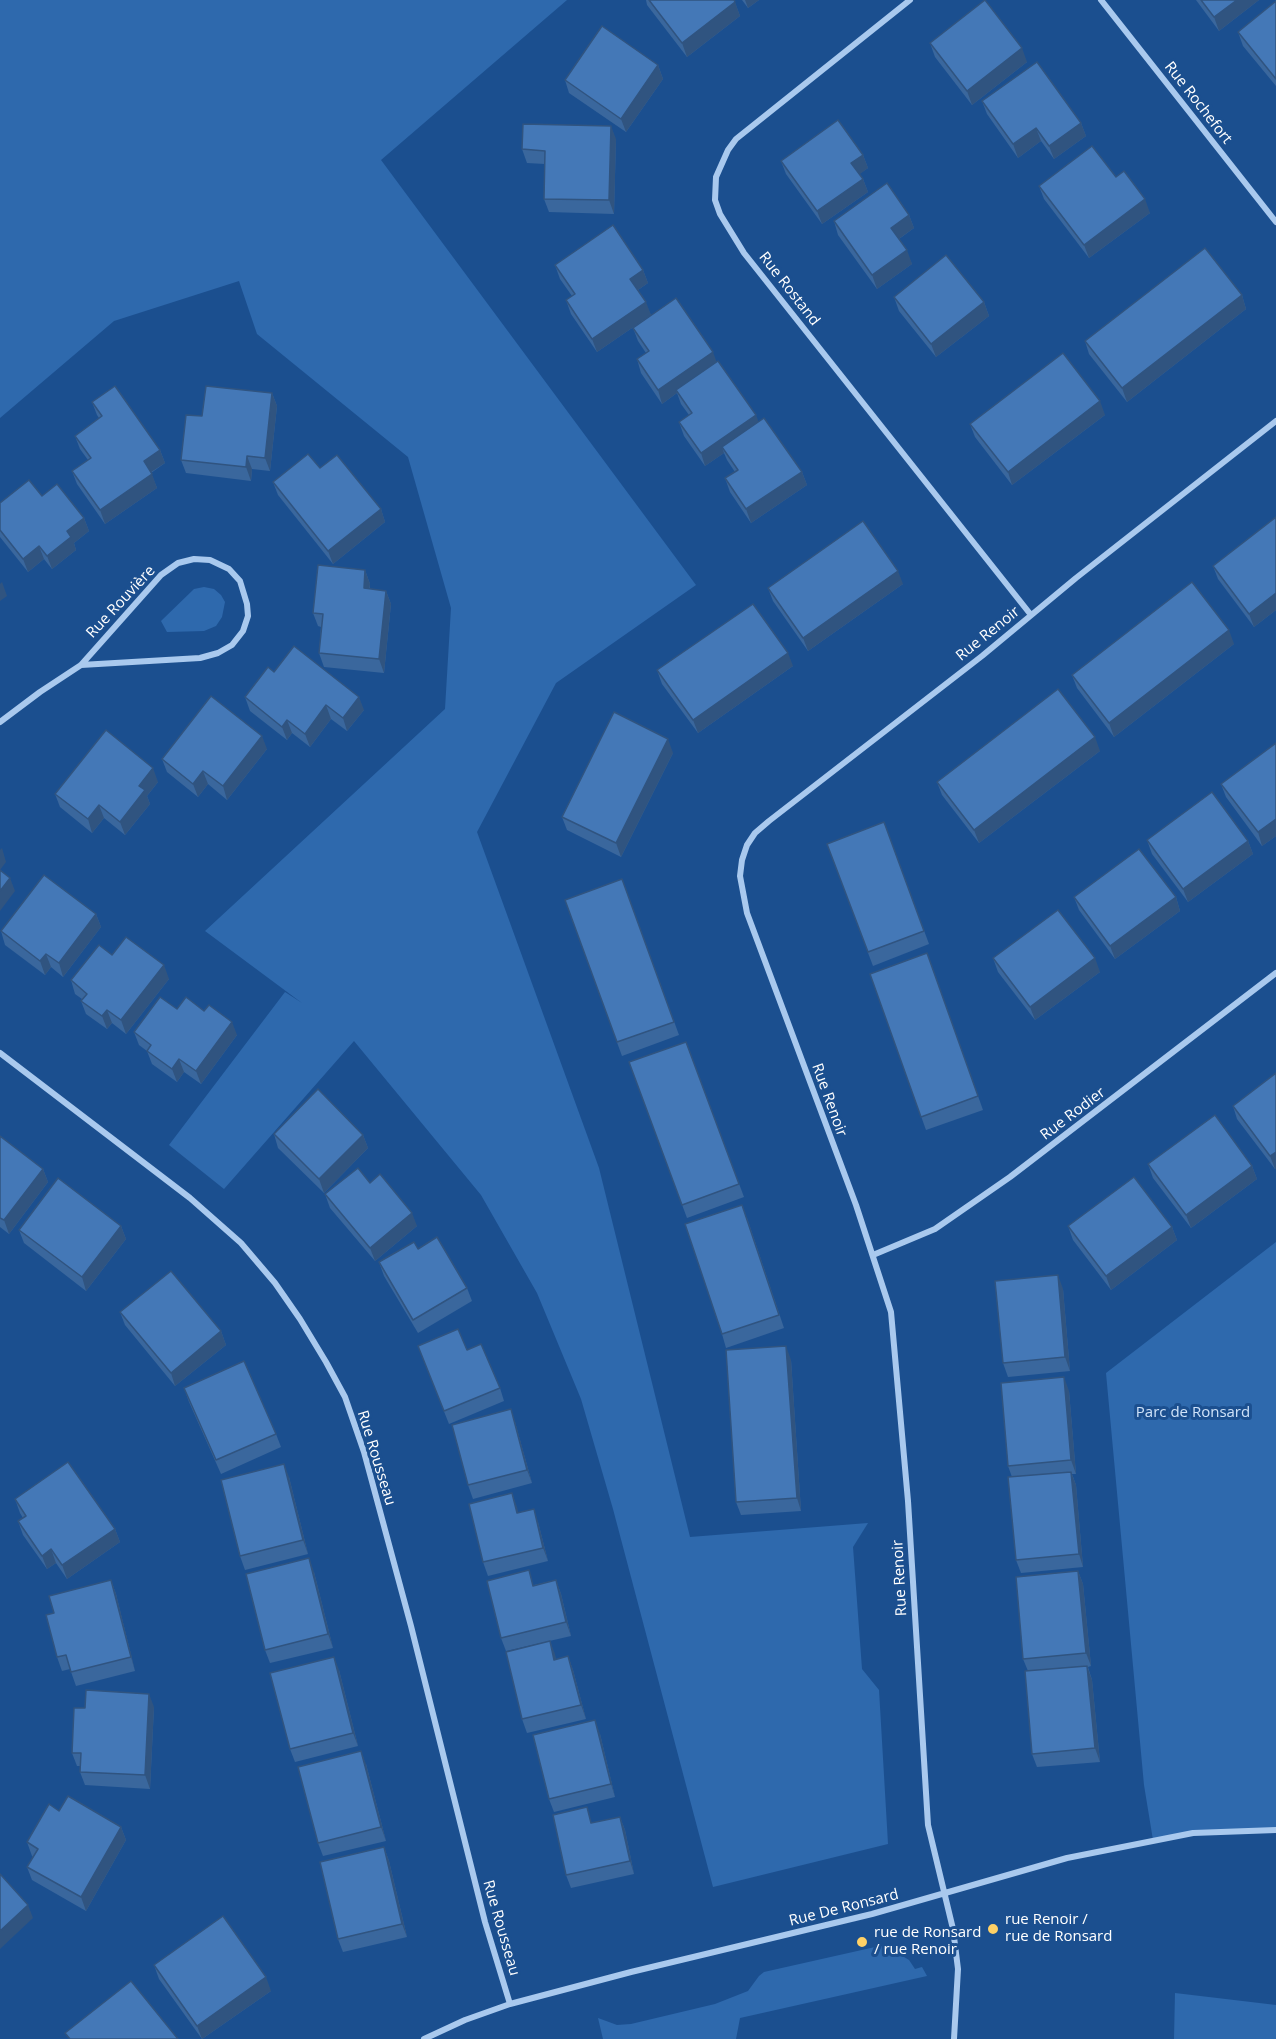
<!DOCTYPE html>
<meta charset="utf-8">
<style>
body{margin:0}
canvas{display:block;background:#1b4f8f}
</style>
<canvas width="1276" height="2039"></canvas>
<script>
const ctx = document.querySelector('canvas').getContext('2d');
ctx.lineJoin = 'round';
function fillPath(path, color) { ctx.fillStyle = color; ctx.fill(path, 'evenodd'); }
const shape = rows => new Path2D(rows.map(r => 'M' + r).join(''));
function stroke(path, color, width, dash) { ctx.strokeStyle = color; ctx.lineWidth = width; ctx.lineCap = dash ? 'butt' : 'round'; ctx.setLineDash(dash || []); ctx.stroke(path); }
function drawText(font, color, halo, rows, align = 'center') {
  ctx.font = font + ' "Open Sans",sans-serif'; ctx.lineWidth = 6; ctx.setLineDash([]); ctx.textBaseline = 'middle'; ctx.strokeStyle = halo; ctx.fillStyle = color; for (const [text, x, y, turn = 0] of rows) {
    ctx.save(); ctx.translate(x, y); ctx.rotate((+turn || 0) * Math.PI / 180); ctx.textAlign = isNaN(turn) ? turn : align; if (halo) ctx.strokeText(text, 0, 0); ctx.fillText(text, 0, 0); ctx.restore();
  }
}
fillPath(shape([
 [0,0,567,0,381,160,696,585,556,683,477,832,599,1168,690,1537,868,1523,853,1547,862,1669,879,1690,888,1844,713,1887,613,1509,581,1399,537,1293,481,1195,354,1041,224,1189,169,1145,285,992,302,1003,205,931,445,709,451,608,408,457,257,334,239,281,114,321,0,418],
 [204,587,214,589,221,595,225,602,222,617,216,626,204,631,167,632,161,621,194,589],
 [1276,1242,1276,1830,1240,1830,1153,1840,1144,1785,1106,1373],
 [884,1945,909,1960,915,1969,922,1967,927,1976,740,2018,736,2039,603,2039,598,2018,617,2025,631,2024,715,2004,748,1991,759,1976,764,1972],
 [1175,1993,1276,2005,1276,2039,1174,2039]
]), '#2e69ad');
stroke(shape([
 [910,0,736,139,728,150,716,177,715,200,720,214,744,253,1031,615],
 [1101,0,1276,222],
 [0,722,40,692,81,665,161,575,178,563,194,559,210,560,229,569,240,581,247,604,248,616,243,631,232,645,218,653,200,658,81,665],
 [0,1053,190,1198,241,1243,275,1283,300,1319,326,1362,345,1397,364,1452,411,1626,485,1922,510,2004],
 [873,1255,935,1229,1010,1177,1276,973],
 [424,2039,465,2020,510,2004,631,1972,872,1914,1067,1858,1193,1833,1276,1830],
 [954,2039,958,1969,953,1929,928,1825,908,1501,891,1312,856,1205,747,913,740,876,742,860,747,845,755,833,769,821,982,656,1076,578,1276,421]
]), '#a9c9ee', 6);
fillPath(shape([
 [646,0,734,0,740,16,687,57,647,5],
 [742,0,759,0,748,8],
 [1196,0,1259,0,1219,31],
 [1276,1,1276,86,1243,46,1238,32],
 [930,43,1027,62,972,105,935,57],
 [658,65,663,79,626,132,569,93,565,80],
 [982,101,1081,123,1086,136,1054,159,1041,141,1018,158,987,114],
 [616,139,614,214,549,212,544,199,545,164,527,163,522,149],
 [863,155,868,168,859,174,863,179,868,192,822,224,786,174,781,161],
 [1116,177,1150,213,1089,258,1044,199,1039,186],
 [909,215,914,228,899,239,912,264,877,289,838,235,834,221],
 [555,265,643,270,648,283,638,290,651,315,597,352,571,314,566,300,572,296,560,279],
 [1242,295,1246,309,1127,402,1089,354,1085,341],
 [894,297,984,302,989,316,936,357,899,311],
 [633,328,716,362,758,422,802,472,807,485,751,523,730,492,725,478,735,472,727,460,724,453,705,466,684,436,679,422,689,415,681,404,677,393,662,404,641,373,637,359,646,353,638,341],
 [272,393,277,406,270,471,252,469,251,481,186,473,181,460,202,416],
 [92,402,160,450,165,463,151,473,157,488,105,524,77,484,72,471,88,460,80,449,75,436,99,418,97,415],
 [1105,415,1012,485,975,437,970,424],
 [320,468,381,509,385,522,333,564,278,495,273,482],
 [42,496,84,518,89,531,74,543,76,550,52,569,44,559,28,572,0,537,0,503],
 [1276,517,1276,610,1254,627,1218,579,1213,566],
 [365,570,370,584,370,589,386,591,391,604,384,673,324,667,319,653,321,627,318,626,313,613],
 [903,584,808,651,773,601,768,588],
 [1234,644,1114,737,1077,688,1072,675],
 [793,666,698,733,662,684,657,670],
 [274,672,364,710,347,731,331,719,310,747,292,733,287,740,250,711,245,697],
 [1276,743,1276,836,1262,846,1226,797,1221,784],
 [267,749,227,800,208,784,198,797,167,772,162,759],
 [1100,751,979,843,942,795,937,782],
 [673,753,621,857,567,830,562,817],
 [158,782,147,796,150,804,125,835,104,818,92,833,60,807,55,794],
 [884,822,929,944,873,966,827,844],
 [1147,840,1248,841,1253,854,1188,902,1152,854],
 [622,879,679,1035,622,1056,565,900],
 [1074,897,1176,897,1180,911,1115,959,1079,910],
 [96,914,101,927,63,977,51,967,45,975,5,945,1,931],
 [927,953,983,1110,926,1130,870,974],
 [112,955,169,979,126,1034,112,1023,107,1029,86,1014,81,1001,82,999,75,994,71,980],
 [993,958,1100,972,1035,1020,998,972],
 [177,1009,237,1035,201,1084,184,1072,177,1082,152,1064,147,1051,139,1045,134,1032],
 [686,1042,744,1197,687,1218,629,1062],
 [1276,1073,1276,1169,1275,1169,1237,1119,1233,1106],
 [274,1134,363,1135,368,1148,324,1193,278,1148],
 [0,1136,43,1169,48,1182,9,1234,0,1227],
 [1148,1164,1252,1166,1257,1179,1191,1228,1153,1178],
 [370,1183,417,1226,375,1261,330,1208,325,1194],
 [747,1218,784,1328,726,1348,722,1334],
 [121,1226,126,1239,86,1291,24,1243,19,1230],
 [1068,1226,1172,1227,1177,1240,1111,1290,1073,1240],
 [418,1249,467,1288,472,1301,418,1333,384,1276,379,1262],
 [1063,1289,1070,1371,1008,1377,1003,1363],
 [120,1312,221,1331,226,1345,175,1386,125,1325],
 [418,1346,467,1350,500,1388,504,1401,449,1424],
 [791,1360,801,1511,741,1515,736,1502],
 [184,1388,276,1434,281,1447,221,1474,189,1402],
 [1069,1391,1076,1474,1072,1474,1076,1485,1083,1567,1021,1573,1016,1560,1012,1477,1008,1466],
 [515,1422,532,1483,473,1499,468,1485],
 [289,1477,308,1554,245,1570,240,1556],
 [512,1493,518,1513,538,1522,548,1561,488,1576,483,1562],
 [15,1499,115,1529,120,1542,67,1579,56,1563,47,1569,23,1535,18,1521,23,1518,20,1513],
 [1078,1571,1083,1584,1091,1666,1088,1667,1092,1680,1100,1762,1037,1767,1032,1754,1028,1671,1023,1659],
 [314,1572,333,1648,270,1663,265,1650],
 [111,1580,116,1594,135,1671,76,1686,70,1669,62,1671,57,1657,54,1613],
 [556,1580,561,1594,571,1636,506,1651,501,1638,534,1585],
 [550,1641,556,1660,568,1656,573,1670,586,1719,527,1733,522,1719],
 [339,1670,358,1746,295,1762,290,1749],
 [154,1707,150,1789,85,1785,80,1772,80,1766,77,1766,72,1753,85,1708],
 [600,1734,615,1797,554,1812,549,1799],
 [366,1764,386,1841,323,1856,318,1843],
 [620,1817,625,1830,634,1874,571,1888,566,1875],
 [121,1827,126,1840,86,1911,32,1880,27,1867,33,1857,32,1856,27,1842],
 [384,1847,389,1861,407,1937,343,1952,338,1939],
 [154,1965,271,1991,202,2039,159,1979]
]), '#3a679d');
fillPath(shape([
 [745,0,759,0,748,8],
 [1237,0,1259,0,1219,31,1214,17],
 [735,2,740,16,687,57,682,43],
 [1022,48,1027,62,972,105,967,91],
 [658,65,663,79,626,132,621,119],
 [1081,123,1086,136,1054,159,1049,146],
 [611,126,616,139,614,214,609,200],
 [1036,128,1041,141,1018,158,1013,144],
 [863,155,868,168,856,177,851,163],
 [863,179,868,192,822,224,817,211],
 [1145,199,1150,213,1089,258,1084,245],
 [909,215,914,228,896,241,891,228],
 [907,250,912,264,877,289,872,275],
 [643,270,648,283,635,292,630,279],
 [1242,295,1246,309,1127,402,1122,388],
 [646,302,651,315,597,352,592,339],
 [984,302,989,316,936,357,931,344],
 [713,352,718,366,676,390,677,393,662,404,658,390],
 [272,393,277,406,270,471,265,458],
 [1100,401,1105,415,1012,485,1008,472],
 [756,415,761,428,722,447,724,453,705,466,701,453],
 [160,450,165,463,148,474,144,461],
 [247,456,252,469,251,481,246,467],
 [802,472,807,485,751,523,746,509],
 [152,474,157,488,105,524,100,510],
 [381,509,385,522,333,564,328,551],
 [84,518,89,531,74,543,76,550,52,569,47,556,67,531],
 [39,546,44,559,28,572,23,559],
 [365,570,370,584,368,602,364,588],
 [898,571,903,584,808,651,803,638],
 [2,582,7,596,0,601,0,584],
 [386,591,391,604,384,673,379,659],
 [1276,593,1276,610,1254,627,1249,614],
 [1229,630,1234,644,1114,737,1109,723],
 [788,653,793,666,698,733,693,720],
 [359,697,364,710,347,731,343,718],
 [326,705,331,719,310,747,305,734],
 [287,720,292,733,287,740,282,727],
 [262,736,267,749,227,800,223,786],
 [1095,737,1100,751,979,843,974,830],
 [668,739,673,753,621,857,616,843],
 [153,768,158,782,147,796,150,804,125,835,120,822,139,786],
 [203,771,208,784,198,797,193,784],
 [99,805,104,818,92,833,88,819],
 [1276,819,1276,836,1262,846,1258,832],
 [1248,841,1253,854,1188,902,1183,889],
 [2,848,6,862,0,870,0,850],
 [10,878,15,891,0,911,0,891],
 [1176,897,1180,911,1115,959,1110,946],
 [96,914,101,927,63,977,59,963],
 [46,954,51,967,45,975,40,961],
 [1095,958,1100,972,1035,1020,1030,1007],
 [164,965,169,979,126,1034,121,1020],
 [107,1010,112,1023,107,1029,102,1016],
 [232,1022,237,1035,201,1084,196,1071],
 [179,1059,184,1072,177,1082,172,1069],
 [363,1135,368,1148,324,1193,319,1179],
 [1276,1152,1276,1169,1275,1169,1270,1156],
 [1252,1166,1257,1179,1191,1228,1186,1215],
 [43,1169,48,1182,9,1234,4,1220],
 [412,1213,417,1226,375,1261,370,1248],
 [121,1226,126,1239,86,1291,82,1277],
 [1172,1227,1177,1240,1111,1290,1106,1276],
 [1058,1275,1063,1289,1070,1371,1065,1357],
 [221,1331,226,1345,175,1386,171,1373],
 [786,1346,791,1360,801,1511,797,1498],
 [1064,1377,1069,1391,1076,1474,1071,1460],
 [511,1409,515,1422,532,1483,527,1470],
 [284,1464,289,1477,308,1554,303,1540],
 [1071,1472,1076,1485,1083,1567,1079,1554],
 [512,1493,517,1507,522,1527,517,1513],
 [534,1509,538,1522,548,1561,543,1548],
 [115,1529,120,1542,67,1579,62,1565],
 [51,1549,56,1563,47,1569,42,1556],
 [309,1558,314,1572,333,1648,328,1634],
 [1078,1571,1083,1584,1091,1666,1086,1653],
 [111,1580,116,1594,135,1671,131,1657],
 [556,1580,561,1594,571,1636,566,1622],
 [550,1641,555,1654,559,1674,554,1660],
 [568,1656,573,1670,586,1719,581,1705],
 [334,1657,339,1670,358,1746,353,1733],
 [1087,1666,1092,1680,1100,1762,1095,1748],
 [149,1694,154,1707,150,1789,145,1775],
 [595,1720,600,1734,615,1797,611,1784],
 [361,1751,366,1764,386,1841,381,1827],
 [620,1817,625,1830,634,1874,630,1861],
 [121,1827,126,1840,86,1911,81,1897],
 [384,1847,389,1861,407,1937,402,1924],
 [28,1905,33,1918,0,1949,0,1931],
 [266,1977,271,1991,202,2039,197,2026]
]), '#305480');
const building = shape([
 [649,0,734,0,735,2,682,43,649,0],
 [985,0,1022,48,967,91,930,43,985,0],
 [1201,0,1237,0,1214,17,1201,0],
 [1276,1,1276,79,1238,32,1276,1],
 [602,26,658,65,621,119,565,80,602,26],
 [1037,62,1081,123,1049,146,1036,128,1013,144,982,101,1037,62],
 [838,120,863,155,851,163,863,179,817,211,781,161,838,120],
 [523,124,611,126,609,200,544,199,545,151,522,149,523,124],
 [1092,146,1116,177,1124,171,1145,199,1084,245,1039,186,1092,146],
 [887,183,909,215,891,228,907,250,872,275,834,221,887,183],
 [613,225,643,270,630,279,646,302,592,339,566,300,575,294,555,265,613,225],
 [1205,248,1242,295,1122,388,1085,341,1205,248],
 [946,255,984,302,931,344,894,297,946,255],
 [676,298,713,352,658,390,637,359,649,351,633,328,676,298],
 [1063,353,1100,401,1008,472,970,424,1063,353],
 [718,361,756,415,701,453,679,422,692,413,676,390,718,361],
 [115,386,160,450,144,461,152,474,100,510,72,471,91,458,75,436,102,416,92,402,115,386],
 [206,386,272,393,265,458,247,456,246,467,181,460,186,415,202,416,206,386],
 [764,418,802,472,746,509,725,478,738,470,722,447,764,418],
 [308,454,320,468,337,455,381,509,328,551,273,482,308,454],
 [29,480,42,496,57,484,84,518,67,531,71,537,47,556,39,546,23,559,0,530,0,503,29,480],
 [1276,517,1276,593,1249,614,1213,566,1276,517],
 [863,521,898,571,803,638,768,588,863,521],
 [318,565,365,570,364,588,386,591,379,659,319,653,323,614,313,613,318,565],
 [1192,582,1229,630,1109,723,1072,675,1192,582],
 [753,604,788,653,693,720,657,670,753,604],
 [294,646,359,697,343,718,326,705,305,734,287,720,282,727,245,697,268,667,274,672,294,646],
 [1058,689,1095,737,974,830,937,782,1058,689],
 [211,696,262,736,223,786,203,771,193,784,162,759,211,696],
 [614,712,668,739,616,843,562,817,614,712],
 [106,730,153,768,139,786,145,790,120,822,99,805,88,819,55,794,106,730],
 [1276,743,1276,819,1258,832,1221,784,1276,743],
 [1212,792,1248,841,1183,889,1147,840,1212,792],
 [884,822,924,931,868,952,827,844,884,822],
 [1139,849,1176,897,1110,946,1074,897,1139,849],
 [0,870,10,878,0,891,0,870],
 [44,875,96,914,59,963,46,954,40,961,1,931,44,875],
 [622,879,674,1022,617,1042,565,900,622,879],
 [1058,910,1095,958,1030,1007,993,958,1058,910],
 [126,937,164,965,121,1020,107,1010,102,1016,81,1001,87,994,71,980,99,945,112,955,126,937],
 [927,953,978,1096,921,1117,870,974,927,953],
 [160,997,177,1009,186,997,204,1011,209,1005,232,1022,196,1071,179,1059,172,1069,147,1051,151,1045,134,1032,160,997],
 [686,1042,739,1184,682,1205,629,1062,686,1042],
 [1276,1073,1276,1152,1270,1156,1233,1106,1276,1073],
 [318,1089,363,1135,319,1179,274,1134,318,1089],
 [1215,1115,1252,1166,1186,1215,1148,1164,1215,1115],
 [0,1136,43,1169,4,1220,0,1218,0,1136],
 [358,1168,370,1183,380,1174,412,1213,370,1248,325,1194,358,1168],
 [1134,1177,1172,1227,1106,1276,1068,1226,1134,1177],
 [58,1178,121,1226,82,1277,19,1230,58,1178],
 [742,1205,779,1315,722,1334,685,1224,742,1205],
 [437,1237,467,1288,413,1320,379,1262,414,1242,418,1249,437,1237],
 [171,1271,221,1331,171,1373,120,1312,171,1271],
 [1058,1275,1065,1357,1003,1363,995,1281,1058,1275],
 [458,1329,467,1350,481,1344,500,1388,444,1411,418,1346,458,1329],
 [786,1346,797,1498,736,1502,726,1350,786,1346],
 [244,1361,276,1434,216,1460,184,1388,244,1361],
 [1064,1377,1071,1460,1008,1466,1001,1383,1064,1377],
 [511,1409,527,1470,468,1485,452,1425,511,1409],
 [68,1462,115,1529,62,1565,51,1549,42,1556,18,1521,26,1516,15,1499,68,1462],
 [284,1464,303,1540,240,1556,221,1480,284,1464],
 [1071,1472,1079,1554,1016,1560,1008,1477,1071,1472],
 [512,1493,517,1513,534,1509,543,1548,483,1562,469,1504,512,1493],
 [309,1558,328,1634,265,1650,246,1574,309,1558],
 [529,1570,533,1586,556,1580,566,1622,501,1638,487,1581,529,1570],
 [1078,1571,1086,1653,1023,1659,1016,1577,1078,1571],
 [111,1580,131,1657,71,1672,66,1655,57,1657,46,1615,54,1613,49,1596,111,1580],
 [550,1641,554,1660,568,1656,581,1705,522,1719,506,1652,550,1641],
 [334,1657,353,1733,290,1749,270,1673,334,1657],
 [1087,1666,1095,1748,1032,1754,1025,1671,1087,1666],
 [86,1690,149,1694,145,1775,80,1772,81,1753,72,1753,74,1708,85,1708,86,1690],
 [595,1720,611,1784,549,1799,533,1735,595,1720],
 [361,1751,381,1827,318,1843,298,1767,361,1751],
 [68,1796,121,1827,81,1897,27,1867,38,1849,27,1842,49,1804,59,1811,68,1796],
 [587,1807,591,1823,620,1817,630,1861,566,1875,553,1815,587,1807],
 [384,1847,402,1924,338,1939,320,1862,384,1847],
 [0,1874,28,1905,0,1931,0,1874],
 [223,1916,266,1977,197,2026,154,1965,223,1916],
 [131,1981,178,2039,70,2039,65,2033,131,1981]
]);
fillPath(building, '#4478b7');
stroke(building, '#305480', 1.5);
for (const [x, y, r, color] of [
 [993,1929,6,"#ffd166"],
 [862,1942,6,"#ffd166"]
]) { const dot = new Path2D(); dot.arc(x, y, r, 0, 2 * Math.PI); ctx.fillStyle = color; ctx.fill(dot); stroke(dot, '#1b4f8f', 2); }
drawText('15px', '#fff', '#1b4f8f', [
 ["Rue Rochefort",1198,103,52],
 ["Rue Rostand",789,289,52],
 ["Rue Rouvière",121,602,-47],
 ["Rue Renoir",988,634,-39],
 ["Rue Renoir",829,1100,70],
 ["Rue Rodier",1073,1114,-37],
 ["Rue Rousseau",376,1458,73],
 ["Rue Renoir",900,1578,-93],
 ["Rue De Ronsard",844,1908,-14],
 ["Rue Rousseau",501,1928,74]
]);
drawText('15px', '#cfe3fa', '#1b4f8f', [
 ["Parc de Ronsard",1193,1413]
]);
drawText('15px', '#fff', '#1b4f8f', [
 ["rue Renoir /",1005,1920],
 ["rue de Ronsard",1005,1937],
 ["rue de Ronsard",874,1933],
 ["/ rue Renoir",874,1950]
], 'left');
</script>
